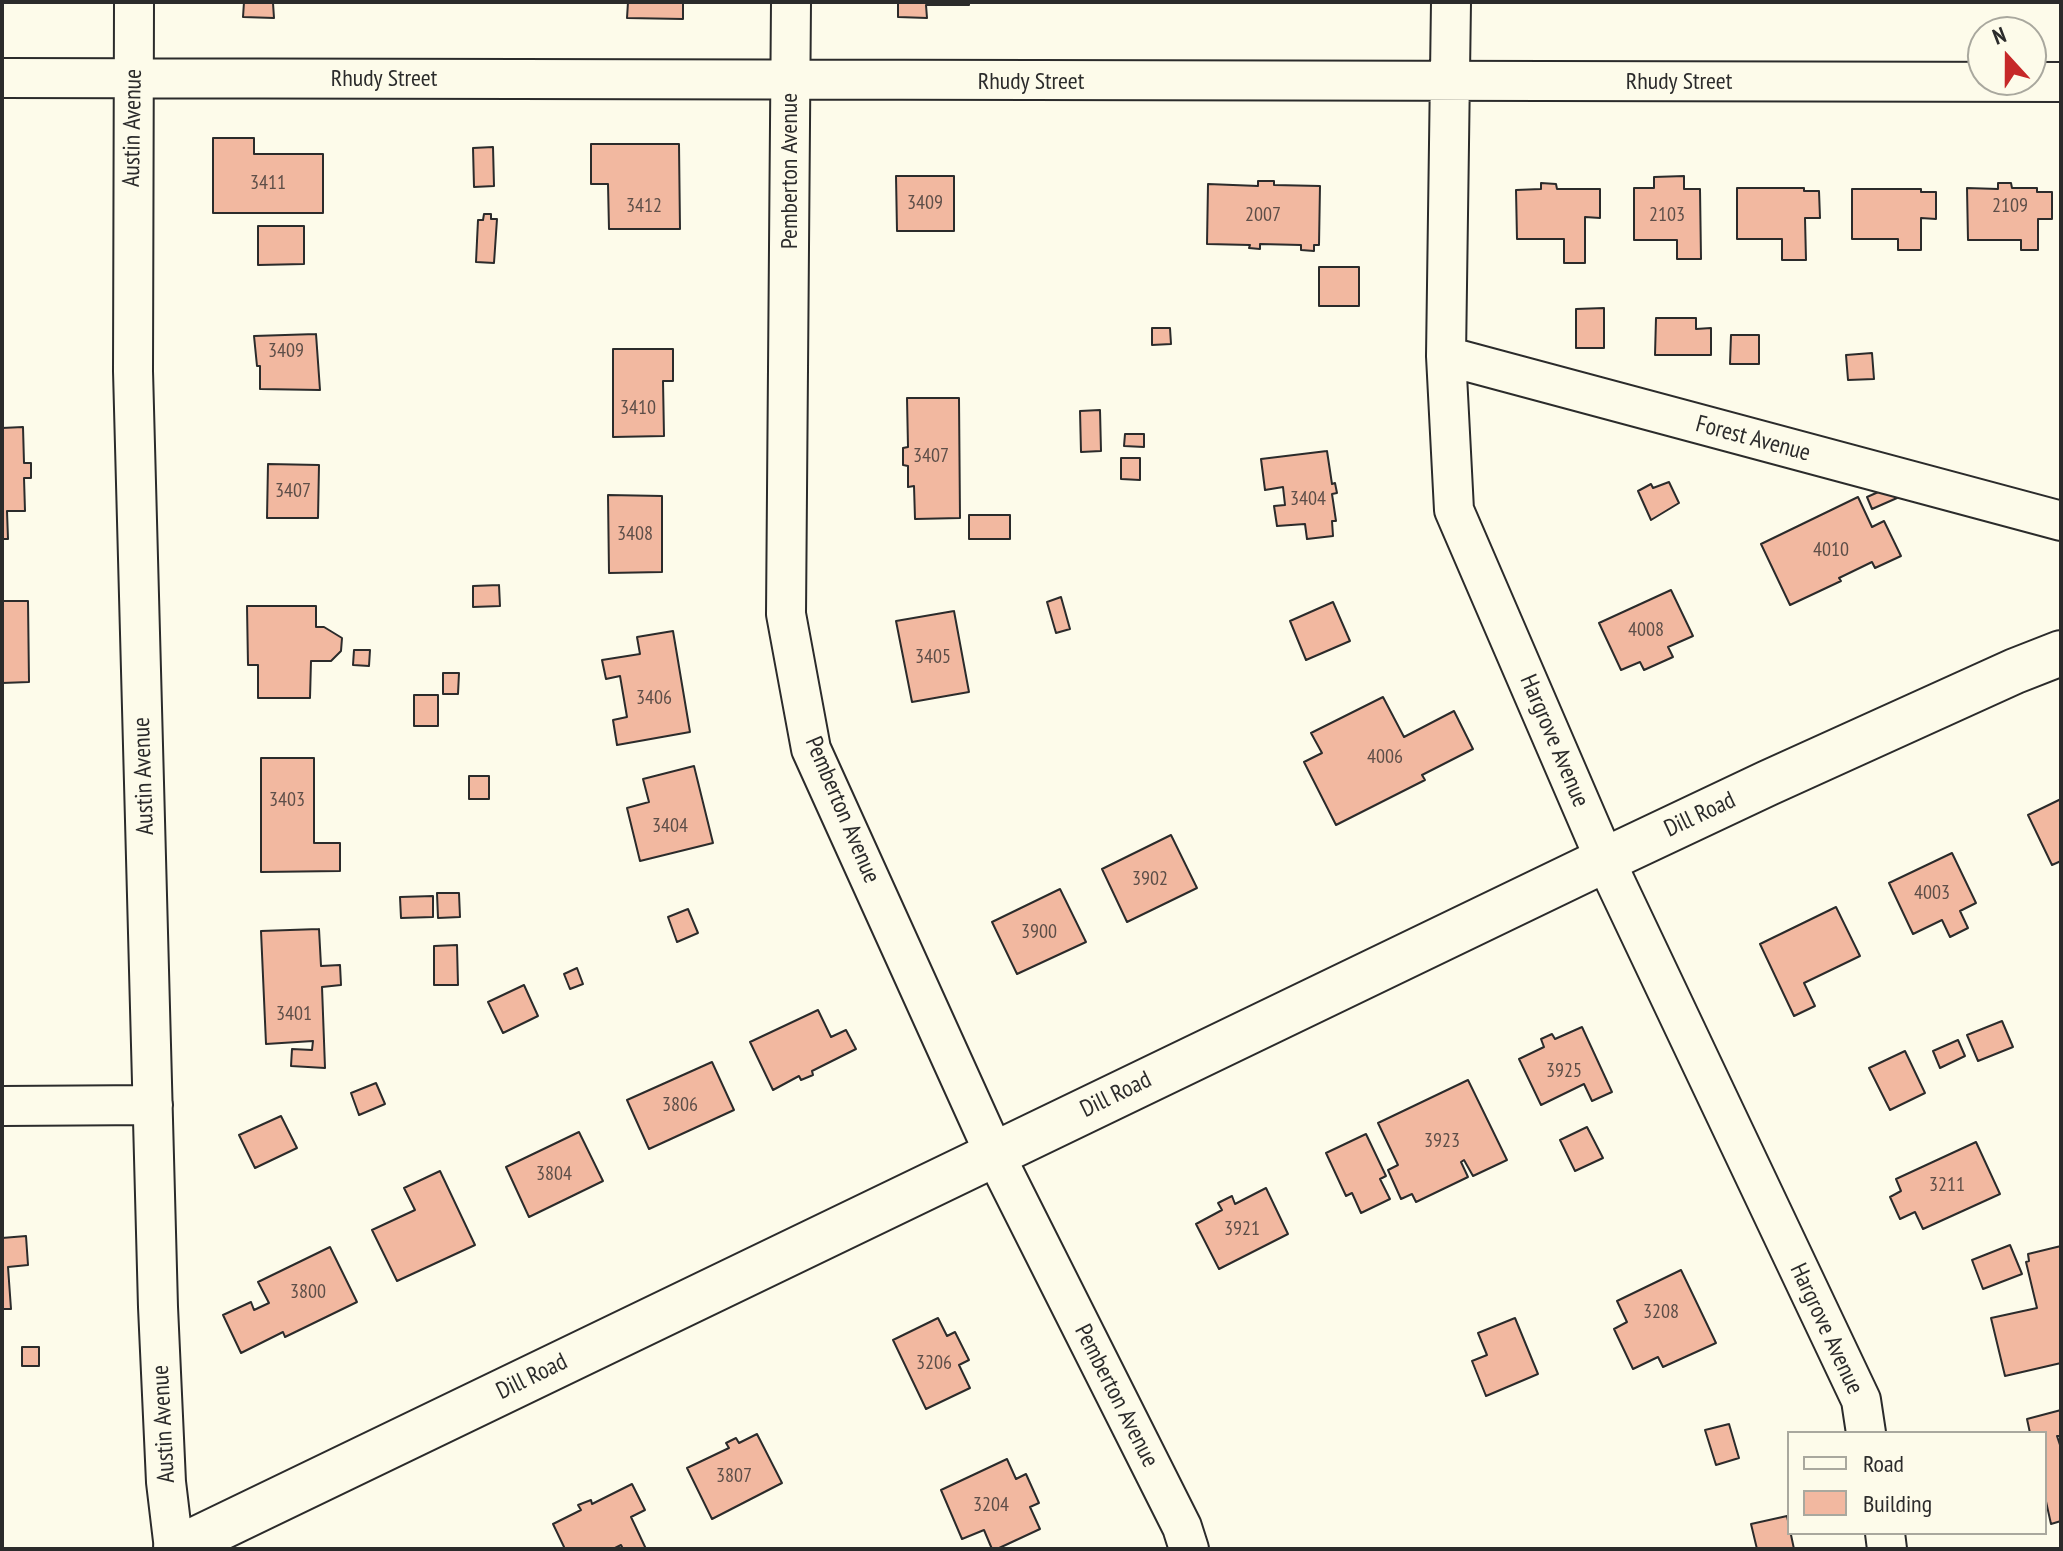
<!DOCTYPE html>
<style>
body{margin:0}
#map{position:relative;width:2063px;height:1551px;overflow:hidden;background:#fdfbea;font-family:"PT Sans Narrow",sans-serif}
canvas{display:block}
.frame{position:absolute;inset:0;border:4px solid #2b2b2b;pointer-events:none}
.legend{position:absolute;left:1787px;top:1431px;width:260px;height:104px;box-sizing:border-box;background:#fdfbea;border:2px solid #a9a89e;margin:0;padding:10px 14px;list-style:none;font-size:24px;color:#2b2b2b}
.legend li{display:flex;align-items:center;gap:16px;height:40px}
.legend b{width:40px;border:2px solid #a9a89e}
.north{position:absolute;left:1967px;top:16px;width:80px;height:80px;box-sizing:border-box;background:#fdfbea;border:2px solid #a9a89e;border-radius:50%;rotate:339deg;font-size:22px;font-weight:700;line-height:32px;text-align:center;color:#2b2b2b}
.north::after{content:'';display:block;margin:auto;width:28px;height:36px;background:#c62828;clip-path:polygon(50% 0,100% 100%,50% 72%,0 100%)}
</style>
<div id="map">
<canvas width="2063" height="1551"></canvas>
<div class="frame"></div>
<ul class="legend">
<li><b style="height:10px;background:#fdfbea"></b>Road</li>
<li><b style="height:22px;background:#f2b8a0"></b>Building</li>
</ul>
<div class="north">N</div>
</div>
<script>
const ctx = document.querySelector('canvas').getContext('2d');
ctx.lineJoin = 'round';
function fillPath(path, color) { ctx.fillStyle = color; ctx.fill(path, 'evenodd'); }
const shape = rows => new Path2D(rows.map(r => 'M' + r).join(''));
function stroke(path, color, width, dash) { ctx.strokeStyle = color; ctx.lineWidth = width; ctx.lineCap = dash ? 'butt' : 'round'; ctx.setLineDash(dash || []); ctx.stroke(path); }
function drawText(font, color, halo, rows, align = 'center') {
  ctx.font = font + ' "PT Sans Narrow",sans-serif'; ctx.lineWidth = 6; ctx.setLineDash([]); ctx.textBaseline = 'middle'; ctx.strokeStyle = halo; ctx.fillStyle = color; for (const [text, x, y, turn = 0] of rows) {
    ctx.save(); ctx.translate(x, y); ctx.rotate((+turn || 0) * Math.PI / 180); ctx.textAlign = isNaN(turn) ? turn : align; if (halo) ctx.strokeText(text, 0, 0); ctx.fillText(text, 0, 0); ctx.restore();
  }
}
const building = shape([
 [244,2,316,2,316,3,273,3,274,18,243,17,244,2],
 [628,2,683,2,683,19,627,18,628,2],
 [898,2,969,2,969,5,926,5,927,18,898,17,898,2],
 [213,138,254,138,254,154,323,154,323,213,213,213,213,138],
 [591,144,679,144,680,229,609,229,608,184,591,184,591,144],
 [493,147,494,186,474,187,473,148,493,147],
 [896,176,954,176,954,231,897,231,896,176],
 [1684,176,1684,189,1700,189,1701,259,1677,259,1677,240,1634,240,1634,188,1654,188,1654,177,1684,176],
 [1258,181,1274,181,1274,185,1320,186,1319,245,1314,245,1314,251,1301,250,1301,245,1260,244,1260,249,1249,248,1250,245,1207,244,1208,184,1258,186,1258,181],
 [1541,183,1556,184,1557,189,1600,189,1600,218,1585,217,1585,263,1564,263,1564,239,1517,239,1516,190,1541,189,1541,183],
 [1998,183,2011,183,2012,188,2037,188,2037,192,2052,192,2052,219,2038,219,2038,250,2021,250,2021,240,1968,240,1967,188,1998,189,1998,183],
 [1737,188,1804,188,1804,191,1819,191,1820,218,1805,218,1806,260,1782,260,1782,239,1737,239,1737,188],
 [1852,189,1921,189,1921,192,1936,192,1936,219,1921,218,1921,250,1898,250,1898,239,1852,239,1852,189],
 [484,214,491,214,491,219,497,219,494,263,476,262,478,220,483,220,484,214],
 [258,226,304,226,304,264,258,265,258,226],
 [1319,267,1359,267,1359,306,1319,306,1319,267],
 [1604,308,1604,348,1576,348,1576,309,1604,308],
 [1656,318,1696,318,1696,329,1711,328,1711,355,1655,355,1656,318],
 [1152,328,1170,328,1171,344,1152,345,1152,328],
 [316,334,320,390,260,389,260,366,257,366,254,336,316,334],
 [1731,335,1759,335,1759,364,1730,364,1731,335],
 [613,349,673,349,673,381,663,381,664,436,613,437,613,349],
 [1872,353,1874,379,1848,380,1846,355,1872,353],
 [907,398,959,398,960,518,915,519,914,486,908,487,908,466,903,465,903,448,908,447,907,398],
 [1100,410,1101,451,1081,452,1080,411,1100,410],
 [23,427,24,463,31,463,31,478,24,478,25,511,7,511,8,539,2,539,2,428,23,427],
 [1125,434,1144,434,1144,447,1124,446,1125,434],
 [1327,451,1332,484,1335,483,1337,493,1332,494,1336,521,1332,521,1333,536,1307,539,1305,524,1277,526,1274,506,1285,505,1283,487,1265,490,1261,459,1327,451],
 [1121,458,1140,458,1140,480,1121,479,1121,458],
 [268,464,319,465,318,518,267,518,268,464],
 [1669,482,1679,503,1651,520,1638,491,1651,484,1653,488,1669,482],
 [1892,486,1897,498,1872,509,1867,497,1892,486],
 [608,495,662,496,662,572,609,573,608,495],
 [1858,497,1872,527,1884,521,1901,556,1875,568,1872,562,1839,578,1841,581,1790,605,1761,544,1858,497],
 [969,515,1010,515,1010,539,969,539,969,515],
 [499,585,500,606,473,607,473,586,499,585],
 [1671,590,1693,636,1668,647,1673,657,1644,670,1640,662,1621,670,1599,623,1671,590],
 [1061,597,1070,629,1056,633,1047,602,1061,597],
 [2,601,28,601,29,682,2,683,2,601],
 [1333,602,1350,641,1306,660,1290,621,1333,602],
 [247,606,316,606,316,627,324,627,342,638,341,651,331,661,311,661,310,698,258,698,258,665,248,665,247,606],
 [954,611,969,692,912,702,896,621,954,611],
 [673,631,690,732,617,745,613,720,627,717,620,676,606,679,602,660,640,654,637,637,673,631],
 [354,650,370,650,369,666,353,665,354,650],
 [443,673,459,673,458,694,443,694,443,673],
 [414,695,438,695,438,726,414,726,414,695],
 [1383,697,1404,737,1454,711,1473,749,1422,775,1425,780,1336,825,1304,762,1322,753,1311,733,1383,697],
 [261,758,314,758,314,843,340,843,340,871,261,872,261,758],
 [694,766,713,843,640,861,627,808,649,802,643,779,694,766],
 [469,776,489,776,489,799,469,799,469,776],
 [2061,799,2061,861,2052,865,2028,815,2061,799],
 [1171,835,1197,888,1127,922,1102,869,1171,835],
 [1952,853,1976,903,1960,911,1968,928,1950,937,1942,920,1913,934,1889,883,1952,853],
 [1060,889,1086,942,1017,974,992,922,1060,889],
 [437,893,459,893,460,917,438,918,437,893],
 [433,896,433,917,401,918,400,897,433,896],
 [1836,907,1860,956,1804,983,1815,1006,1794,1016,1760,944,1836,907],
 [688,909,698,933,677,942,668,917,688,909],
 [319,929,321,966,340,965,341,985,322,987,325,1068,291,1066,292,1049,312,1050,313,1041,266,1044,261,931,319,929],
 [457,945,458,985,434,985,434,946,457,945],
 [577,968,583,984,570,989,564,974,577,968],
 [524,985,538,1016,503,1033,488,1002,524,985],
 [818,1010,831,1037,846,1030,856,1049,812,1071,813,1075,801,1080,799,1076,773,1090,750,1042,818,1010],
 [2002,1021,2013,1047,1978,1061,1967,1035,2002,1021],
 [1582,1027,1612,1092,1592,1101,1584,1084,1541,1105,1519,1059,1544,1047,1541,1039,1552,1034,1555,1039,1582,1027],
 [1958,1040,1965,1056,1940,1068,1933,1051,1958,1040],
 [1905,1051,1925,1093,1890,1110,1869,1068,1905,1051],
 [712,1062,734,1110,649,1149,627,1100,712,1062],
 [1468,1080,1507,1160,1473,1176,1464,1160,1461,1162,1468,1177,1416,1202,1412,1194,1401,1199,1388,1170,1398,1165,1378,1123,1468,1080],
 [376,1083,385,1104,359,1115,351,1093,376,1083],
 [281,1116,297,1148,255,1168,239,1135,281,1116],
 [1587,1127,1603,1158,1575,1171,1560,1140,1587,1127],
 [579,1132,603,1181,529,1217,506,1167,579,1132],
 [1366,1134,1386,1176,1380,1179,1390,1199,1361,1213,1352,1193,1346,1196,1326,1153,1366,1134],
 [1976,1142,2000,1194,1923,1229,1915,1212,1900,1219,1890,1197,1901,1191,1896,1179,1976,1142],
 [440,1171,475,1245,397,1281,372,1230,415,1210,404,1188,440,1171],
 [1266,1188,1288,1234,1219,1269,1196,1224,1222,1210,1218,1203,1232,1196,1235,1204,1266,1188],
 [26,1236,28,1265,8,1267,11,1309,2,1309,2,1238,26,1236],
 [2010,1245,2022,1274,1983,1289,1972,1260,2010,1245],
 [2061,1246,2061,1363,2005,1376,1991,1318,2037,1308,2026,1262,2029,1261,2028,1254,2061,1246],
 [330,1247,357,1302,285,1337,283,1332,241,1353,223,1315,251,1302,254,1310,269,1303,258,1282,330,1247],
 [1681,1270,1716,1343,1663,1367,1658,1357,1633,1369,1614,1329,1627,1322,1617,1301,1681,1270],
 [938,1318,947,1336,955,1332,969,1360,959,1365,970,1388,926,1409,893,1340,938,1318],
 [1515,1318,1538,1374,1486,1396,1472,1361,1487,1355,1478,1333,1515,1318],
 [22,1347,39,1347,39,1366,22,1366,22,1347],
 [2061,1410,2061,1436,2057,1436,2061,1448,2061,1521,2051,1524,2045,1497,2045,1433,2030,1433,2027,1419,2061,1410],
 [1729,1424,1739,1458,1716,1465,1705,1430,1729,1424],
 [757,1434,782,1483,712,1519,687,1468,729,1448,726,1443,736,1438,739,1443,757,1434],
 [1007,1459,1016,1479,1026,1474,1039,1503,1030,1507,1040,1529,997,1549,992,1549,984,1530,962,1539,941,1490,1007,1459],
 [632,1484,645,1510,631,1517,646,1549,623,1549,621,1545,613,1549,565,1549,553,1524,581,1510,578,1505,591,1500,592,1504,632,1484],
 [1787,1516,1794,1549,1757,1549,1751,1524,1787,1516]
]);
fillPath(building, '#f2b8a0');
stroke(building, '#2b2b2b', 2);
const street = shape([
 [134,2,133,371,158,1307,166,1482,174,1549],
 [791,2,786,614,811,749,994,1153,1182,1527,1189,1549],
 [1451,2,1446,356,1454,510,1605,860,1861,1400,1866,1433],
 [2,78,2061,82],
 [1446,356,2061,521],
 [2,1106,153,1105],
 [1885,1533,1887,1549]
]);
const secondary = shape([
 [176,1549,1605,860,1768,783,2015,671,2061,653]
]);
stroke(street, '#2b2b2b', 42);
stroke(secondary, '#2b2b2b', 48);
stroke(street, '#fdfbea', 38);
stroke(secondary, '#fdfbea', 44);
drawText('20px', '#5d4e48', null, [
 ["3411",268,183],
 ["3409",925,203],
 ["3412",644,206],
 ["2109",2010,206],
 ["2007",1263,215],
 ["2103",1667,215],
 ["3409",286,351],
 ["3410",638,408],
 ["3407",931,456],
 ["3407",293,491],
 ["3404",1308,499],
 ["3408",635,534],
 ["4010",1831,550],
 ["4008",1646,630],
 ["3405",933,657],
 ["3406",654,698],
 ["4006",1385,757],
 ["3403",287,800],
 ["3404",670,826],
 ["3902",1150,879],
 ["4003",1932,893],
 ["3900",1039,932],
 ["3401",294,1014],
 ["3925",1564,1071],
 ["3806",680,1105],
 ["3923",1442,1141],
 ["3804",554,1174],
 ["3211",1947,1185],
 ["3921",1242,1229],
 ["3800",308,1292],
 ["3208",1661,1312],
 ["3206",934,1363],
 ["3807",734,1476],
 ["3204",991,1505]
]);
drawText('24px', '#2b2b2b', '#fdfbea', [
 ["Rhudy Street",384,79],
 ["Rhudy Street",1031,82],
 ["Rhudy Street",1679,82],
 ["Austin Avenue",133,128,-89],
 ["Pemberton Avenue",790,171,-90],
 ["Forest Avenue",1753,439,15],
 ["Hargrove Avenue",1554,741,67],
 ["Austin Avenue",144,776,-92],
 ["Pemberton Avenue",842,810,67],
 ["Dill Road",1700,815,-25],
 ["Dill Road",1116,1095,-26],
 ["Hargrove Avenue",1826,1329,65],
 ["Dill Road",532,1377,-26],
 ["Pemberton Avenue",1116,1396,63],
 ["Austin Avenue",164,1424,-93]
]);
</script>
